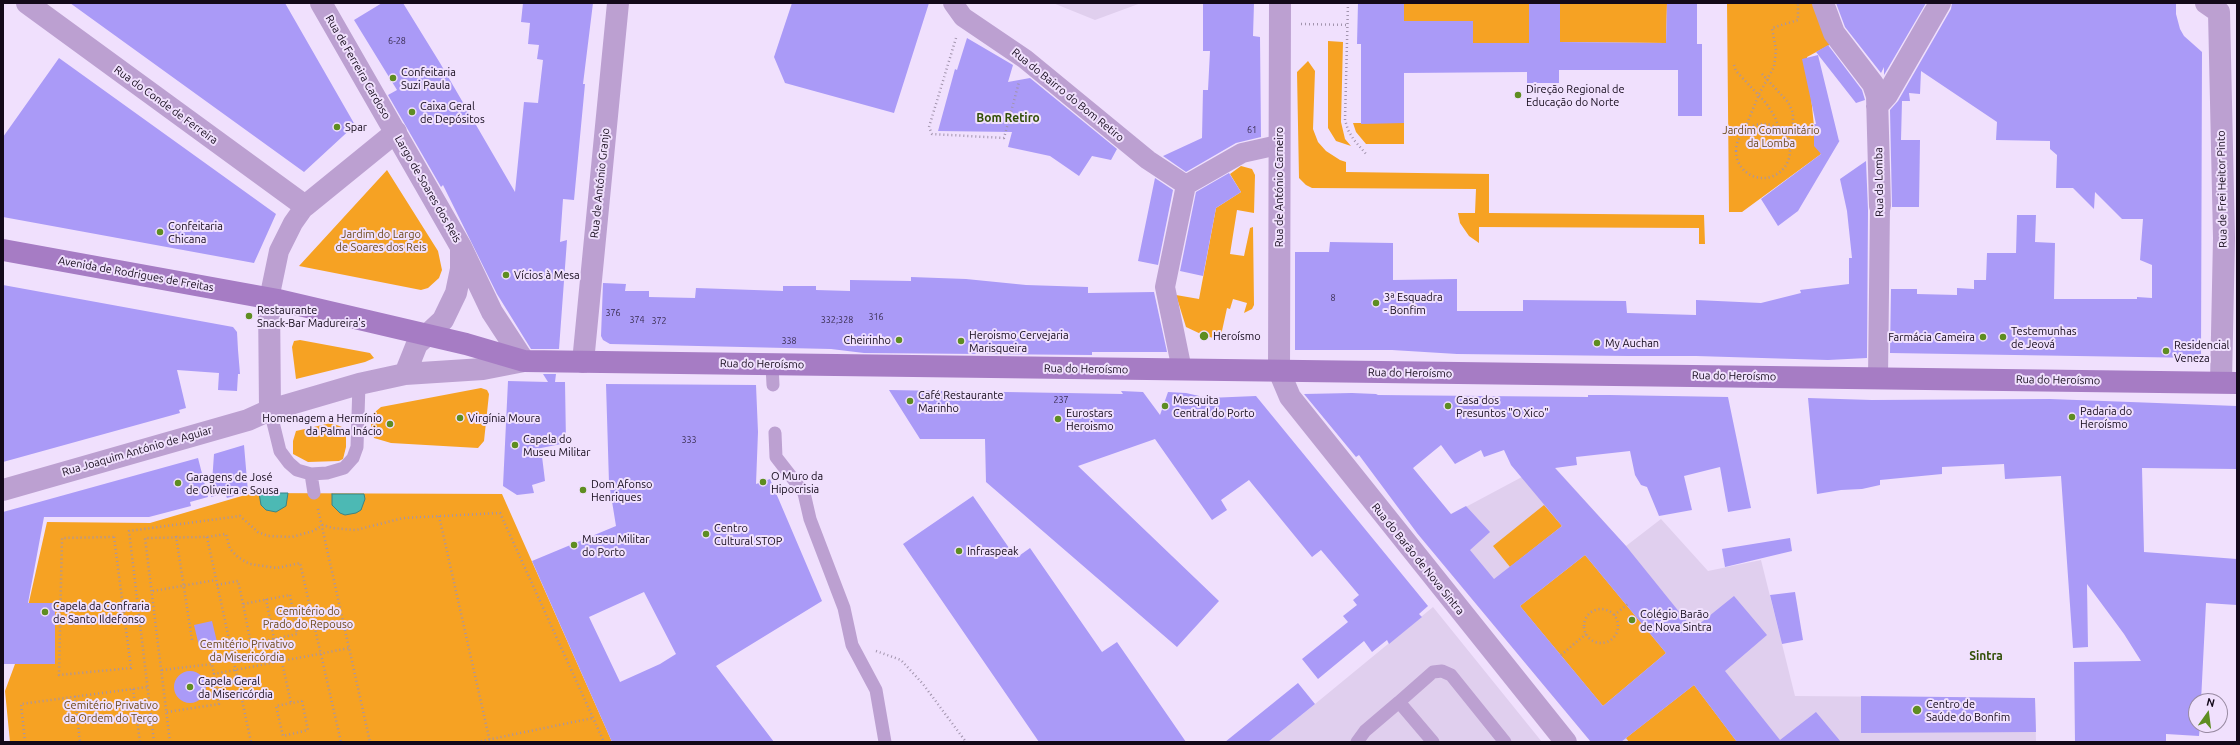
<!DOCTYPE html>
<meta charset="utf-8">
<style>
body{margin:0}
#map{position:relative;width:2240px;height:745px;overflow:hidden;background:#f0e0fd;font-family:Ubuntu,sans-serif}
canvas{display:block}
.frame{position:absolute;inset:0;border:4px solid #130919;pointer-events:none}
.north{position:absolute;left:2188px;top:693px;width:40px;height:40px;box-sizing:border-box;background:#f0e0fd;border:1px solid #988aa2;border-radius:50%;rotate:14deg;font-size:11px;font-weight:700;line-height:16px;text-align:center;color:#130919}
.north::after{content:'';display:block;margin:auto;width:14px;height:18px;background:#5e8d21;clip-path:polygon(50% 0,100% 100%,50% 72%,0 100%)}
</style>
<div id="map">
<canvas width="2240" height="745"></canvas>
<div class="frame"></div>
<div class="north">N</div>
</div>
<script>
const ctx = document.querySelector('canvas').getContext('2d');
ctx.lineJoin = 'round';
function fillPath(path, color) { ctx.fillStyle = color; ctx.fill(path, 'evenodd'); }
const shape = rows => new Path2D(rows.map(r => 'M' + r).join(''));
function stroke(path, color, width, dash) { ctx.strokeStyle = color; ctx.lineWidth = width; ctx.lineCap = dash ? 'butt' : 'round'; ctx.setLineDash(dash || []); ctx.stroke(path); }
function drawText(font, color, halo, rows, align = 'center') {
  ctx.font = font + ' Ubuntu,sans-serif'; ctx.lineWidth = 4; ctx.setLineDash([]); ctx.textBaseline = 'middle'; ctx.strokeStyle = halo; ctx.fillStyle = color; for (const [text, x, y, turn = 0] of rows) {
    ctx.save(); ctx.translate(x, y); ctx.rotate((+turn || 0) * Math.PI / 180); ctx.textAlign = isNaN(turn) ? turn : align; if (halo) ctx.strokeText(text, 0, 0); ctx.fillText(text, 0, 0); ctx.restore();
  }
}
fillPath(shape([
 [1053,3,1141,3,1095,20],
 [1550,462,1626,546,1661,519,1708,571,1761,560,1795,696,2035,698,2036,742,1591,742,1417,533],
 [1433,607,1542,742,1268,742,1315,704]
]), '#e0cfee');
fillPath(shape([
 [1404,3,1529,3,1529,43,1473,43,1473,21,1404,21],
 [1560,3,1667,3,1666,43,1560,42],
 [1727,3,1819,3,1835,42,1807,57,1815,136,1821,154,1742,212,1729,212],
 [1328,41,1343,42,1341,122,1345,139,1351,146,1336,141,1328,128],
 [1308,61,1315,71,1313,129,1318,142,1326,151,1340,160,1346,162,1346,172,1489,174,1489,213,1704,215,1705,244,1699,244,1699,228,1479,227,1479,243,1469,236,1460,223,1458,213,1475,213,1476,189,1312,188,1306,185,1299,178,1297,72],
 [1353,123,1404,123,1404,144,1366,144,1356,132],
 [1241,166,1252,169,1255,175,1254,213,1237,210,1230,254,1244,256,1250,228,1253,227,1254,305,1252,309,1244,313,1247,303,1233,299,1230,309,1227,308,1220,340,1203,335,1186,327,1176,295,1199,299,1216,208,1241,192,1230,174],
 [387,170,438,251,442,270,439,278,428,288,421,290,299,266],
 [300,340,370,353,374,358,365,362,296,379,292,347,294,341],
 [481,388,487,390,489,394,484,441,478,448,391,443,374,438,371,425,372,418,375,412,381,407],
 [331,423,342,427,346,433,346,447,343,459,339,461,308,462,293,454,293,441,296,431],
 [252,493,502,494,612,742,10,742,5,691,15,664,47,522,150,523],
 [1544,505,1562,526,1510,567,1493,546],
 [1585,555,1666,653,1603,706,1520,606],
 [1694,685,1737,742,1629,742,1626,738]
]), '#f6a223');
const water = shape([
 [259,493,288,493,286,506,276,512,266,510,261,505,259,493],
 [332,494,364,494,365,499,361,510,356,513,345,515,340,513,332,505,332,494]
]);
fillPath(water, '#4cb9b4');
stroke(water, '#3b8486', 1);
fillPath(shape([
 [70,3,285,3,355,125,304,172],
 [382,3,403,3,440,63,515,192,524,102,538,103,543,60,537,59,539,45,528,44,530,23,521,22,523,3,593,3,583,84,585,84,574,200,563,199,560,242,567,240,559,349,531,349,497,294,443,185,441,187,388,95,397,90,354,20],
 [792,3,929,3,894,113,785,83,774,57],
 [1203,3,1254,3,1253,36,1260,37,1261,137,1236,143,1186,172,1163,156,1202,138,1203,90,1208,90,1210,51,1203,51],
 [1358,3,1404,3,1404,21,1473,21,1473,43,1529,43,1529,3,1560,3,1560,42,1666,43,1667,3,1697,3,1697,44,1702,44,1702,116,1678,116,1678,70,1559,70,1559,83,1527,83,1527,72,1404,73,1404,123,1361,124,1361,44,1357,44],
 [1836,3,1926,3,1884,75,1884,67,1881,73,1845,27],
 [1952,3,2176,3,2176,14,2180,29,2184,36,2202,52,2201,358,1890,353,1891,289,1917,289,1917,294,1957,295,1957,288,1974,289,1974,280,1986,280,1987,253,2016,253,2017,215,2036,215,2035,242,2055,243,2054,299,2137,299,2137,297,2152,298,2152,265,2140,260,2143,219,2122,219,2095,192,2094,209,2073,188,2056,188,2057,155,2050,149,2050,141,1996,140,1997,122,1921,71,1920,94,1909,93,1910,101,1902,101,1901,140,1920,140,1919,207,1892,207,1890,110,1898,101,1951,9],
 [967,38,1013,65,1008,82,1030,78,1117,149,1111,160,1092,156,1079,176,1050,156,1008,147,1012,132,938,131,955,69,957,70],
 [1828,45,1862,90,1865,100,1856,103,1816,52],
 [1818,55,1839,141,1840,140,1798,211,1778,226,1761,199,1821,154,1814,146,1814,124,1816,124,1802,59],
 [59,58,276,214,254,263,3,217,3,137],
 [1866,161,1868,210,1867,358,1828,360,1696,356,1628,356,1457,354,1392,350,1295,350,1295,252,1329,252,1330,242,1393,243,1393,280,1457,279,1457,311,1523,311,1523,300,1626,301,1627,313,1696,315,1696,300,1761,303,1801,293,1800,290,1849,284,1849,258,1852,258,1847,211,1840,179],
 [1229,173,1241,192,1216,208,1203,276,1180,271,1196,192],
 [1155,178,1173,190,1158,265,1138,261],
 [911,277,966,279,1026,285,1088,287,1088,293,1154,292,1167,352,1092,352,1092,355,864,353,831,349,610,344,603,340,601,336,603,283,626,284,625,291,649,291,649,297,695,298,696,288,783,291,783,286,816,286,816,290,850,291,850,280,911,281],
 [3,285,233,327,237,332,238,350,240,374,238,374,237,391,218,390,219,373,177,370,186,408,179,410,180,413,3,462],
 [543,374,556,374,555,382,565,382,566,443,541,448,545,481,532,485,534,493,517,495,503,486,508,381,548,382],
 [606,384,756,385,758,432,756,484,770,479,822,601,716,666,774,742,612,742,532,561,616,526,609,483],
 [644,592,676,654,660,664,620,682,589,617],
 [889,390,1123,394,1121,391,1143,392,1160,415,1168,392,1186,393,1208,398,1256,396,1428,606,1419,614,1422,617,1389,644,1387,640,1372,652,1364,641,1318,679,1302,659,1348,622,1343,616,1357,605,1353,600,1359,595,1321,550,1312,557,1249,480,1221,500,1227,510,1212,520,1155,439,1078,466,1219,601,1177,647,986,482,985,439,920,439],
 [1352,393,1376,394,1378,395,1588,397,1588,395,1610,395,1728,397,1751,508,1728,512,1720,467,1684,476,1692,510,1659,516,1647,487,1641,485,1635,475,1630,451,1576,457,1577,465,1555,468,1626,546,1693,629,1734,596,1767,635,1725,671,1780,740,1816,712,1841,742,1737,742,1694,685,1621,742,1591,742,1417,533,1359,455,1356,457,1304,394],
 [1441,445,1455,464,1481,450,1484,457,1504,450,1511,465,1562,526,1494,579,1470,550,1490,532,1466,506,1451,514,1413,468],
 [1585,555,1666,653,1603,706,1520,606],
 [1808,398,1872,400,2050,399,2237,406,2237,469,2142,468,2144,552,2237,559,2237,605,2206,603,2201,701,2196,701,2196,725,2200,725,2199,736,2166,734,2166,742,2075,742,2074,662,2141,661,2124,634,2087,584,2088,647,2073,648,2061,476,2005,479,2004,464,1942,467,1942,474,1880,480,1880,485,1862,489,1841,490,1817,494],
 [244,445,248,492,227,498,225,493,211,497,214,454],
 [198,458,208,497,190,502,191,506,149,517,44,517,28,603,55,603,55,664,3,664,3,512],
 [973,496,1016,558,1030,548,1102,652,1117,642,1186,742,1039,742,903,544],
 [1790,538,1792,551,1725,567,1722,549],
 [1795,592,1803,640,1782,644,1770,595],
 [212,621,218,646,200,650,194,625],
 '174 687a16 16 0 1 1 32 0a16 16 0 1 1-32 0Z',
 [1298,683,1315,704,1268,742,1225,742],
 [1861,696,2035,698,2036,732,1861,733]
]), '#aa9af7');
stroke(shape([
 [1348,3,1345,120,1348,130,1354,140,1366,154],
 [1301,24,1349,25],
 [956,38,929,127,932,134,1004,138,1019,82],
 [1734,65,1736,71,1766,103,1775,117,1779,128],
 [1762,74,1788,102,1793,113,1793,130,1788,140],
 '1736 151a27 27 0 1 1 54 0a27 27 0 1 1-54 0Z',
 [1744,131,1759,94,1774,67,1776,50,1772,28,1798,20,1798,3],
 [318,509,370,742],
 [439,516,490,742],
 [176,536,192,640],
 [114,537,131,668,59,675,62,538,114,537],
 [207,537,251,742],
 [217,585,238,581,243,604],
 [153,591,216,580],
 [290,595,297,634,251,644,243,604,290,595],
 [266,599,274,639],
 '1584 626a17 17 0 1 1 34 0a17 17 0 1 1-34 0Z',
 [60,611,138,606],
 [1614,615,1628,604],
 [876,651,901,660,923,684,966,742],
 [1561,655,1586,634],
 [282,662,291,703],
 [162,670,212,664,214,674],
 [237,682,216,685,214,674,350,648],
 [133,689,140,742],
 [75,696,80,742],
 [302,701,308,730,283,736,276,706,302,701],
 [167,712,219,704,216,685],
 [25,742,21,704,147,687],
 [154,742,129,531,240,516,258,532,268,536,292,537,313,531,323,525,332,528,356,530,403,518,500,513,604,742],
 [170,742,145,538,207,537,226,534,230,549,239,558,250,564,277,568,300,563,341,742],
 [477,742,593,718]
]), '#a294ad', 2.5, [1, 3]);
stroke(shape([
 [772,365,773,385],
 [270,410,280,451,289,463,297,470,311,474,327,473,344,468,353,458,357,447,359,384],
 [775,433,776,457,804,493,810,519,844,608,852,645,876,690,885,742],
 [311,474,314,493],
 [1357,742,1365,731,1399,702],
 [1433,742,1399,702,1433,672,1442,671,1451,675,1505,742]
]), '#bca0d1', 13);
stroke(shape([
 [953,3,963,17,1025,59,1148,160,1186,185],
 [269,299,279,251,293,223,305,206],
 [1182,370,1165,287,1186,185,1242,153,1278,145],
 [1878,378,1880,206]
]), '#bca0d1', 20);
stroke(shape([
 [27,3,305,206,396,132],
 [1823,3,1834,33,1873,84,1877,96,1880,206],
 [2206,3,2219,12,2224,238,2221,382],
 [1877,106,1887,95,1940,3],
 [269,299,270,410],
 [583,362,618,3],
 [1279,371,1290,397,1566,742],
 [405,374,417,344,428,334],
 [3,490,248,420,270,410,359,384,405,374,483,369,524,361]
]), '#bca0d1', 22);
stroke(shape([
 [321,3,461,247,492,312,524,361],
 [428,334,443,320,456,293,461,269,461,250],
 [1279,371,1280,3]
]), '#bca0d1', 22);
stroke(shape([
 [3,250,278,300,466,344,524,361,2237,383]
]), '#a67cc4', 22);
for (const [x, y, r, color] of [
 [393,78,4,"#5e8d21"],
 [1518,95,4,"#5e8d21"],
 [412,112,4,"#5e8d21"],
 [337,127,4,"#5e8d21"],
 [160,232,4,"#5e8d21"],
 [506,275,4,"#5e8d21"],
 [1376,303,4,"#5e8d21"],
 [249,316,4,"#5e8d21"],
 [1204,336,5,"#5e8d21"],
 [1983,337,4,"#5e8d21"],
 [2003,337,4,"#5e8d21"],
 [899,340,4,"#5e8d21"],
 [961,341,4,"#5e8d21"],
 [1597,343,4,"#5e8d21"],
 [2166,351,4,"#5e8d21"],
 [910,401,4,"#5e8d21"],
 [1165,406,4,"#5e8d21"],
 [1448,406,4,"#5e8d21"],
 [2072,417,4,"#5e8d21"],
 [460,418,4,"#5e8d21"],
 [1058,419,4,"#5e8d21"],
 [390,424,4,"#5e8d21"],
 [515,445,4,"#5e8d21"],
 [763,482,4,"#5e8d21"],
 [178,483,4,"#5e8d21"],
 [583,490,4,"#5e8d21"],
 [706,534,4,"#5e8d21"],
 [574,545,4,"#5e8d21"],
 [959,551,4,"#5e8d21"],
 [45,612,4,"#5e8d21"],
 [1632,620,4,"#5e8d21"],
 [190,687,4,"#5e8d21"],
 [1917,710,5,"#5e8d21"]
]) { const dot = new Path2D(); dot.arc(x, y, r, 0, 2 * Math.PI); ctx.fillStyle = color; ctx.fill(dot); stroke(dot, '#f0e0fd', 1.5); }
drawText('9px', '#392d50', null, [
 ["6-28",397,41],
 ["61",1252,130],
 ["8",1333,298],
 ["376",613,313],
 ["316",876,317],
 ["374",637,320],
 ["332;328",837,320],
 ["372",659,321],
 ["338",789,341],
 ["237",1061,400],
 ["333",689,440]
]);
drawText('11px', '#130919', '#f0e0fd', [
 ["Rua de Ferreira Cardoso",358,67,60],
 ["Rua do Bairro do Bom Retiro",1068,95,39],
 ["Rua do Conde de Ferreira",166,105,36],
 ["Rua da Lomba",1879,182,-91],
 ["Rua de António Granjo",600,183,-84],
 ["Rua de António Carneiro",1279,187,-90],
 ["Largo de Soares dos Reis",428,189,60],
 ["Rua de Frei Heitor Pinto",2222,189,-91],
 ["Avenida de Rodrigues de Freitas",136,274,10],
 ["Rua do Heroísmo",762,364,1],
 ["Rua do Heroísmo",1086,369,1],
 ["Rua do Heroísmo",1410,373,1],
 ["Rua do Heroísmo",1734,376,1],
 ["Rua do Heroísmo",2058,380,1],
 ["Rua Joaquim António de Aguiar",137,451,-16],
 ["Rua do Barão de Nova Sintra",1418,559,51]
]);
drawText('11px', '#130919', '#f0e0fd', [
 ["Confeitaria",401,72],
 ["Suzi Paula",401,85],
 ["Direção Regional de",1526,89],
 ["Educação do Norte",1526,102],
 ["Caixa Geral",420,106],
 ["de Depósitos",420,119],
 ["Spar",345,127],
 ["Confeitaria",168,226],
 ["Chicana",168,239],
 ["Vícios à Mesa",514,275],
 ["3ª Esquadra",1384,297],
 ["- Bonfim",1384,310],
 ["Restaurante",257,310],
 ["Snack-Bar Madureira's",257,323],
 ["Testemunhas",2011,331],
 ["de Jeová",2011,344],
 ["Heroismo Cervejaria",969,335],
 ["Marisqueira",969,348],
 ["Heroísmo",1213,336],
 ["Farmácia Cameira",1975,337,"right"],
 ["Cheirinho",891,340,"right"],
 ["My Auchan",1605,343],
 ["Residencial",2174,345],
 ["Veneza",2174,358],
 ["Café Restaurante",918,395],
 ["Marinho",918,408],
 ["Mesquita",1173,400],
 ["Central do Porto",1173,413],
 ["Casa dos",1456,400],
 ["Presuntos \"O Xico\"",1456,413],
 ["Padaria do",2080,411],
 ["Heroísmo",2080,424],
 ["Eurostars",1066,413],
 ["Heroismo",1066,426],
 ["Homenagem a Hermínio",382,418,"right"],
 ["da Palma Inácio",382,431,"right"],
 ["Virgínia Moura",468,418],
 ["Capela do",523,439],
 ["Museu Militar",523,452],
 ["O Muro da",771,476],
 ["Hipocrisia",771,489],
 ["Garagens de José",186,477],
 ["de Oliveira e Sousa",186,490],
 ["Dom Afonso",591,484],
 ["Henriques",591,497],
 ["Centro",714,528],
 ["Cultural STOP",714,541],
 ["Museu Militar",582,539],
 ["do Porto",582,552],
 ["Infraspeak",967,551],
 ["Capela da Confraria",53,606],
 ["de Santo Ildefonso",53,619],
 ["Colégio Barão",1640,614],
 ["de Nova Sintra",1640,627],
 ["Capela Geral",198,681],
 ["da Misericórdia",198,694],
 ["Centro de",1926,704],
 ["Saúde do Bonfim",1926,717]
], 'left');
drawText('11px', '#6c491a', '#f0e0fd', [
 ["Jardim Comunitário",1771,130],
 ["da Lomba",1771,143],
 ["Jardim do Largo",381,234],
 ["de Soares dos Reis",381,247],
 ["Cemitério do",308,611],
 ["Prado do Repouso",308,624],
 ["Cemitério Privativo",247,644],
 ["da Misericórdia",247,657],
 ["Cemitério Privativo",111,705],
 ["da Ordem do Terço",111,718]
]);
drawText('bold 12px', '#324f07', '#f0e0fd', [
 ["Bom Retiro",1008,118],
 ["Sintra",1986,656]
]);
</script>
